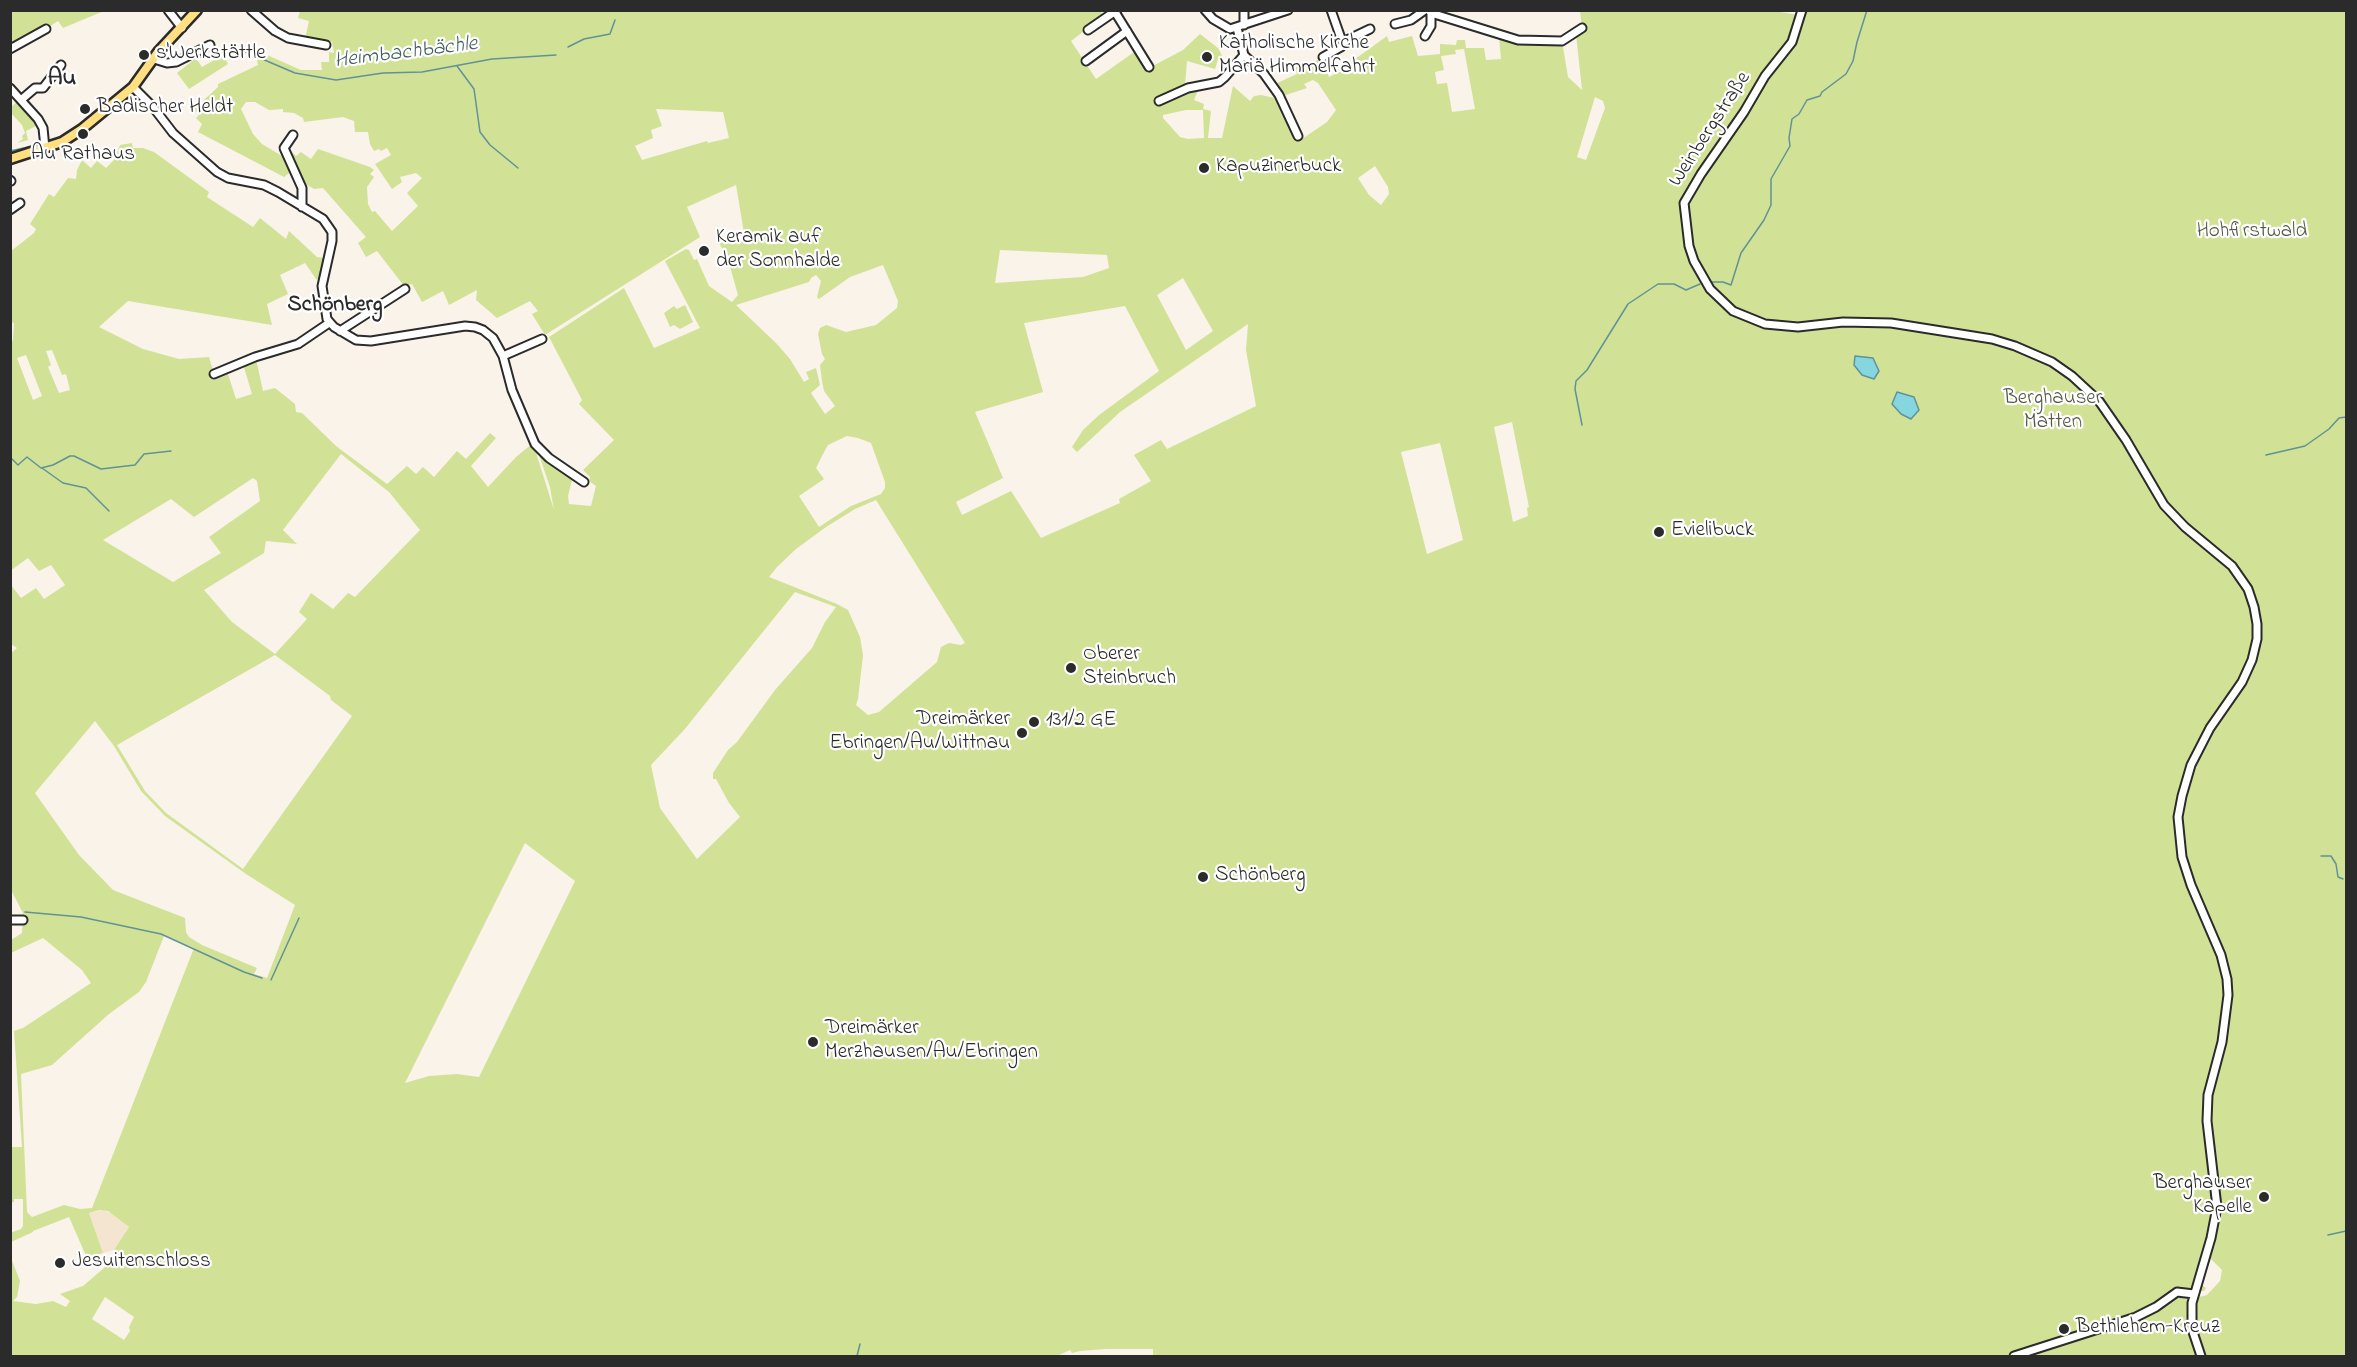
<!DOCTYPE html>
<meta charset="utf-8">
<style>
body{margin:0}
#map{position:relative;width:2357px;height:1367px;overflow:hidden;background:#faf3ea;font-family:"Indie Flower",sans-serif}
canvas{display:block}
.frame{position:absolute;inset:0;border:12px solid #2b2b2b;pointer-events:none}
</style>
<div id="map">
<canvas width="2357" height="1367"></canvas>
<div class="frame"></div>
</div>
<script>
const ctx = document.querySelector('canvas').getContext('2d');
ctx.lineJoin = 'round';
function fillPath(path, color) { ctx.fillStyle = color; ctx.fill(path, 'evenodd'); }
const shape = rows => new Path2D(rows.map(r => 'M' + r).join(''));
function stroke(path, color, width, dash) { ctx.strokeStyle = color; ctx.lineWidth = width; ctx.lineCap = dash ? 'butt' : 'round'; ctx.setLineDash(dash || []); ctx.stroke(path); }
function drawText(font, color, halo, rows, align = 'center') {
  ctx.font = font + ' "Indie Flower",sans-serif'; ctx.lineWidth = 4.5; ctx.setLineDash([]); ctx.textBaseline = 'middle'; ctx.strokeStyle = halo; ctx.fillStyle = color; for (const [text, x, y, turn = 0] of rows) {
    ctx.save(); ctx.translate(x, y); ctx.rotate((+turn || 0) * Math.PI / 180); ctx.textAlign = isNaN(turn) ? turn : align; if (halo) ctx.strokeText(text, 0, 0); ctx.fillText(text, 0, 0); ctx.restore();
  }
}
fillPath(shape([
 [104,1210,114,1215,129,1227,114,1250,103,1253,89,1213]
]), '#f4e5d1');
fillPath(shape([
 [1768,10,1799,15,1800,10,2346,11,2346,1356,1153,1356,1153,1349,1105,1349,1080,1351,1072,1353,1070,1350,1057,1356,11,1356,11,1258,20,1281,17,1297,13,1301,36,1304,53,1301,66,1307,70,1301,60,1294,83,1286,104,1268,117,1253,114,1250,129,1227,108,1211,100,1210,89,1213,103,1253,87,1258,69,1217,33,1231,33,1232,11,1242,10,1233,21,1229,23,1226,23,1199,14,1199,14,1202,10,1203,11,1147,22,1147,14,1031,23,1028,91,983,82,970,43,938,11,953,11,940,22,933,23,913,10,888,10,654,17,648,11,644,11,585,21,598,36,588,44,599,65,585,51,565,39,571,28,558,10,571,12,407,10,402,10,345,13,340,14,323,10,322,11,251,34,233,36,229,30,224,49,194,54,197,68,178,76,179,77,170,82,160,91,168,97,161,106,168,114,160,120,145,132,143,133,148,143,148,154,152,209,192,207,197,253,227,260,218,286,239,289,231,317,257,325,258,320,280,316,279,305,263,280,275,288,294,267,304,272,325,128,301,99,327,143,349,179,359,209,357,214,374,227,371,236,399,252,394,243,364,256,359,263,391,275,388,295,404,296,412,302,413,336,446,387,484,407,466,416,474,423,467,434,477,457,451,466,459,490,433,496,438,471,466,488,487,516,457,533,443,554,510,550,487,537,449,572,480,568,496,569,504,591,506,596,486,589,481,590,477,583,470,614,440,579,404,582,400,549,337,624,288,654,348,700,328,665,261,686,249,689,250,694,260,697,259,709,286,732,302,738,295,727,256,717,240,745,239,736,185,687,207,700,237,545,335,532,314,538,311,530,301,497,318,476,300,477,290,449,305,443,291,422,302,412,284,404,286,377,251,366,257,358,243,366,237,323,188,314,189,304,183,288,152,290,150,296,156,301,152,311,159,318,149,370,167,374,170,370,174,374,177,367,187,368,204,372,212,375,211,392,231,418,206,407,193,422,178,416,173,400,177,402,182,392,189,375,164,391,155,387,148,381,151,379,149,374,151,370,144,368,132,355,132,354,121,343,117,304,122,303,118,294,113,283,112,283,109,269,110,255,102,246,102,241,109,253,134,262,144,287,159,293,170,284,177,198,132,202,124,196,118,199,115,194,109,218,87,218,84,258,65,257,60,267,55,301,70,322,70,321,62,329,62,329,52,334,53,332,42,305,39,309,21,298,18,300,11,1100,11,1104,16,1071,41,1096,79,1137,50,1149,68,1183,50,1200,34,1218,48,1224,59,1218,59,1215,69,1187,61,1185,85,1198,90,1194,100,1204,104,1203,109,1211,111,1208,138,1222,138,1233,86,1250,101,1254,96,1261,95,1279,99,1299,141,1327,122,1336,110,1318,83,1313,80,1304,84,1307,88,1283,96,1275,84,1297,74,1295,64,1314,62,1322,58,1329,77,1345,69,1344,67,1387,36,1389,42,1412,36,1418,56,1440,54,1440,44,1456,45,1457,40,1465,40,1466,48,1484,48,1486,60,1501,59,1499,37,1562,41,1568,77,1582,90,1576,34,1582,29,1580,11],
 [1464,49,1475,109,1452,112,1447,83,1437,84,1435,72,1444,70,1441,56,1456,54,1455,50],
 [1595,97,1603,101,1605,108,1586,160,1577,157],
 [656,109,723,112,729,138,708,143,707,141,642,160,635,146,653,138,651,130,662,126],
 [1186,110,1203,110,1204,138,1188,139,1180,137,1163,118,1163,115],
 [1375,166,1388,187,1389,194,1381,205,1369,195,1358,178],
 [1000,250,1107,255,1109,268,1083,277,995,283],
 [883,265,898,301,897,308,876,325,846,332,826,325,820,328,818,334,822,354,825,359,820,365,822,381,824,391,835,406,825,414,811,393,820,385,816,368,806,372,809,379,804,382,790,359,777,344,736,305,809,282,811,278,816,275,821,281,817,297,819,299,850,277],
 [1183,278,1213,331,1186,350,1157,295],
 [1125,306,1159,371,1099,415,1083,430,1072,447,1077,452,1120,412,1248,324,1246,350,1256,406,1167,449,1161,440,1134,455,1151,481,1119,499,1120,503,1041,538,1011,491,962,515,956,502,1003,478,975,412,1043,392,1024,323],
 [52,350,62,375,66,374,70,390,59,393,48,367,51,365,46,351],
 [26,355,42,396,33,400,17,358],
 [1512,422,1529,507,1527,508,1528,516,1513,522,1494,427],
 [847,436,858,438,871,443,885,482,885,488,881,494,851,506,819,527,799,496,824,479,816,468,823,454,828,445],
 [1440,443,1463,540,1427,554,1401,452],
 [341,454,389,492,420,530,355,597,348,593,333,609,311,593,299,612,307,619,275,654,232,622,204,590,264,553,266,541,297,544,283,530],
 [253,478,257,481,260,501,209,537,221,553,173,582,103,540,171,499,194,517],
 [876,500,965,643,961,645,949,643,941,647,937,662,879,712,868,715,856,705,858,699,863,655,860,637,848,610,837,604,769,577,777,567,796,549,826,527,855,509],
 [795,592,836,607,825,622,812,648,775,690,737,742,728,750,713,773,713,779,716,779,729,803,740,817,697,859,660,808,651,765,684,730],
 [275,655,330,696,331,700,352,716,243,869,166,813,145,791,117,745],
 [95,721,114,746,141,791,165,816,246,874,295,905,267,978,254,974,257,968,202,945,189,937,186,932,185,918,113,890,79,855,35,793],
 [525,843,575,881,479,1077,457,1074,429,1076,405,1083],
 [164,936,194,948,92,1208,80,1209,64,1205,32,1217,27,1212,21,1074,52,1065,109,1014,139,992,146,982],
 [2211,1259,2222,1270,2220,1281,2207,1295,2199,1297,2200,1291,2204,1291,2206,1288,2201,1284],
 [105,1297,134,1317,129,1327,130,1331,124,1340,92,1319],
 [10,11,104,11,63,28,58,21,46,29,43,26,11,47],
 [223,55,228,64,189,89,177,73,196,58,202,67],
 [18,101,38,125,26,131,28,140,17,143,23,139,22,136,25,133,22,125,11,113,11,107],
 [685,305,693,322,680,329,674,325,670,327,664,313,674,306,677,309]
]), '#d1e296');
const water = shape([
 [1855,356,1873,358,1879,371,1874,379,1862,375,1854,365,1855,356],
 [1897,392,1914,397,1919,410,1911,419,1901,414,1892,404,1897,392]
]);
fillPath(water, '#85d6df');
stroke(water, '#619297', 1.5);
stroke(shape([
 [568,47,584,39,610,34,615,20],
 [190,59,241,50,295,73,336,80,383,73,422,72,492,59,556,55],
 [457,66,474,89,480,132,490,145,518,168],
 [138,73,153,50,166,37],
 [10,151,42,144],
 [1711,282,1723,282,1731,285,1741,253,1764,220,1771,205,1771,179,1790,146,1789,138,1792,119,1799,114,1807,100,1820,96,1822,92,1846,74,1853,61,1857,42,1867,10],
 [1582,425,1575,389,1576,381,1587,370,1628,304,1658,284,1674,284,1686,290,1700,284],
 [2266,455,2305,446,2329,429,2339,418,2346,417],
 [10,457,18,465,27,457,41,468,53,465,70,456,74,456,101,469,135,465,144,454,171,451],
 [42,468,63,483,86,488,109,511],
 [2321,856,2331,856,2336,864,2338,877,2343,879],
 [25,912,81,917,161,934,244,972,262,978],
 [271,980,299,918],
 [2328,1235,2346,1231],
 [857,1356,860,1344]
]), '#619297', 1.5);
const minor = shape([
 [168,10,182,28],
 [251,10,275,31,288,38,326,45],
 [1205,10,1213,19,1230,29,1288,10],
 [1244,10,1244,25],
 [1331,10,1343,44],
 [1429,10,1431,13,1518,40,1562,41,1582,28],
 [1802,10,1792,42,1765,76,1744,112,1701,174,1684,203,1689,246,1694,261,1710,289,1733,311,1765,324,1798,327,1843,322,1891,323,1992,339,2015,346,2052,362,2072,376,2099,401,2126,440,2164,505,2185,527,2232,566,2248,589,2254,607,2257,624,2257,639,2252,660,2242,682,2210,728,2191,765,2182,796,2178,817,2182,857,2191,885,2221,955,2227,979,2228,995,2222,1042,2208,1095,2207,1121,2217,1207,2211,1238,2192,1303,2192,1329,2201,1356],
 [1115,12,1149,67],
 [1395,24,1411,20,1425,10],
 [1237,28,1244,55,1264,74,1279,95,1298,136],
 [1088,30,1117,10],
 [1425,36,1431,26,1431,13],
 [10,49,46,29],
 [1323,57,1341,47,1347,40,1370,29],
 [154,59,167,63,176,62,210,45],
 [1086,61,1127,31],
 [133,87,153,107,173,133,217,172,228,178,264,185,278,192,323,219,332,232,332,241,322,286,327,319,334,327,356,340,371,341,465,326,475,327,483,330,493,338,503,356,512,390,535,444,549,458,584,482],
 [10,88,38,119,43,128,45,148],
 [21,100,35,88,43,88,61,65],
 [1159,101,1188,88,1219,82,1225,77,1244,55],
 [293,135,284,148,302,188,302,207],
 [10,180,11,181],
 [10,210,20,203],
 [340,331,405,289],
 [503,356,542,339],
 [214,374,255,357,298,344,329,323],
 [10,920,23,920],
 [2014,1356,2136,1317,2156,1307,2177,1292,2194,1294]
]);
const major = shape([
 [10,159,62,142,82,129,133,87,158,52,197,10]
]);
stroke(minor, '#2b2b2b', 11);
stroke(major, '#2b2b2b', 13);
stroke(minor, '#fff', 7);
stroke(major, '#ffdf80', 8);
for (const [x, y, r, color] of [
 [144,55,6,"#2b2b2b"],
 [1207,57,6,"#2b2b2b"],
 [85,109,6,"#2b2b2b"],
 [83,134,6,"#2b2b2b"],
 [1204,168,6,"#2b2b2b"],
 [704,251,6,"#2b2b2b"],
 [1659,532,6,"#2b2b2b"],
 [1071,668,6,"#2b2b2b"],
 [1034,722,6,"#2b2b2b"],
 [1022,733,6,"#2b2b2b"],
 [1203,877,6,"#2b2b2b"],
 [813,1042,6,"#2b2b2b"],
 [2264,1197,6,"#2b2b2b"],
 [60,1263,6,"#2b2b2b"],
 [2064,1329,6,"#2b2b2b"]
]) { const dot = new Path2D(); dot.arc(x, y, r, 0, 2 * Math.PI); ctx.fillStyle = color; ctx.fill(dot); stroke(dot, '#fff', 2); }
drawText('21px', '#2b2b2b', '#fff', [
 ["Katholische Kirche",1219,45],
 ["Mariä Himmelfahrt",1219,69],
 ["s'Werkstättle",156,55],
 ["Badischer Heldt",97,109],
 ["Au Rathaus",83,156,"center"],
 ["Kapuzinerbuck",1216,168],
 ["Keramik auf",716,239],
 ["der Sonnhalde",716,263],
 ["Evielibuck",1671,532],
 ["Oberer",1083,656],
 ["Steinbruch",1083,680],
 ["Dreimärker",1010,721,"right"],
 ["Ebringen/Au/Wittnau",1010,745,"right"],
 ["131/2 GE",1046,722],
 ["Schönberg",1215,877],
 ["Dreimärker",825,1030],
 ["Merzhausen/Au/Ebringen",825,1054],
 ["Berghauser",2252,1185,"right"],
 ["Kapelle",2252,1209,"right"],
 ["Jesuitenschloss",72,1263],
 ["Bethlehem-Kreuz",2076,1329]
], 'left');
drawText('21px', '#2b2b2b', '#fff', [
 ["Weinbergstraße",1711,130,-57]
]);
drawText('21px', '#545946', '#fff', [
 ["Hohfirstwald",2252,233],
 ["Berghauser",2053,400],
 ["Matten",2053,424]
]);
drawText('italic 22px', '#465e61', '#fff', [
 ["Heimbachbächle",406,54,-7]
]);
drawText('bold 22px', '#2b2b2b', '#fff', [
 ["Schönberg",335,306]
]);
drawText('bold 24px', '#2b2b2b', '#fff', [
 ["Au",62,80]
]);
</script>
